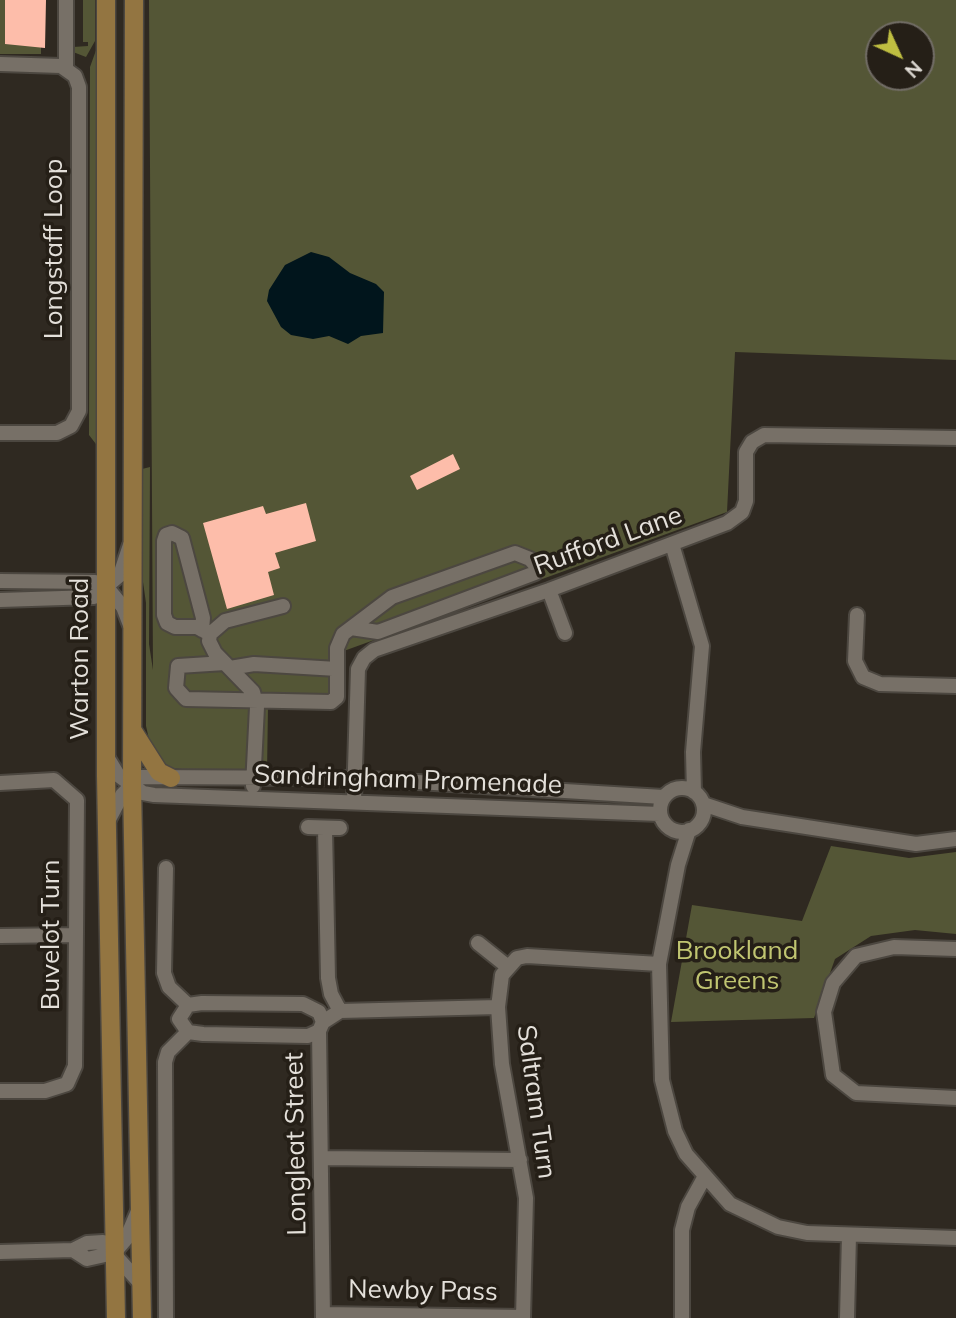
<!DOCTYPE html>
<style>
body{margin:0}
#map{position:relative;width:956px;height:1318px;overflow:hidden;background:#2f2921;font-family:Mulish,sans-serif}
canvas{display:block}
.north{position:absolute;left:865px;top:21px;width:70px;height:70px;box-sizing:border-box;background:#251f17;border:2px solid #716c65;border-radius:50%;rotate:135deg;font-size:19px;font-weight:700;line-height:28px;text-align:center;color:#e4e0da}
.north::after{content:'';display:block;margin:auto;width:24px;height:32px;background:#bfbe41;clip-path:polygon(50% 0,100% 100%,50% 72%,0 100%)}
</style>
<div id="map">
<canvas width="956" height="1318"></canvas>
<div class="north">N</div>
</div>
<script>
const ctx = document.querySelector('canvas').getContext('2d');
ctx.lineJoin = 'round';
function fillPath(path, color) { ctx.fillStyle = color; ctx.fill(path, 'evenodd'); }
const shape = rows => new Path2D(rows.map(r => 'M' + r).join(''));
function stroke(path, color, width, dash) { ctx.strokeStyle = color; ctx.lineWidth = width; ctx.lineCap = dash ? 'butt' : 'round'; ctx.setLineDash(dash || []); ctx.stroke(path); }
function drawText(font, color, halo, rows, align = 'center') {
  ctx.font = font + ' Mulish,sans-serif'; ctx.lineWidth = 7; ctx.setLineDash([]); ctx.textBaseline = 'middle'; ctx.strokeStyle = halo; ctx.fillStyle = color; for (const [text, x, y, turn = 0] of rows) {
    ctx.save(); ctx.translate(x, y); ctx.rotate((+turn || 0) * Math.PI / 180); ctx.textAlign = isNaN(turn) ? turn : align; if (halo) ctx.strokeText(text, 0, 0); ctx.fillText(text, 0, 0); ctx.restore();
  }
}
fillPath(shape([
 [0,0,5,0,5,44,41,44,41,54,0,54],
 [83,0,95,0,95,41,86,57,73,52,73,47,88,46,88,42,83,42],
 [149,0,956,0,956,360,735,352,727,512,330,656,334,705,268,706,267,774,165,768,151,748,146,726,146,603,141,568,142,469,150,467,149,644,153,670],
 [879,35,921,35,921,77,879,77],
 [99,42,99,448,89,435,90,67],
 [831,846,909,858,956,852,956,934,915,930,871,936,835,959,814,1018,671,1022,692,905,802,921]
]), '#545636');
fillPath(shape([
 [311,252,329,257,350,273,376,284,384,292,383,333,361,336,348,344,329,336,313,339,291,335,281,327,267,301,269,290,285,265]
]), '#01151c');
fillPath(shape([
 [5,0,46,0,45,48,5,44],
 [453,454,460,469,417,490,410,476],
 [306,503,316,541,275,553,280,568,268,572,274,595,227,609,203,523,263,506,266,514]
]), '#fdbdaa');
const minor = shape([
 [0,64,61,66,75,76,79,87,79,411,71,426,57,433,0,433],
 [66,68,66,0],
 [672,544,702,646,693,752,694,792],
 [0,581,95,582,109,590,123,607,130,625],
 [549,590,565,633],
 [0,600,94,597,120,575,130,545],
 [857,615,855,661,863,677,880,684,956,686],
 [202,630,203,618,182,538,172,533,166,535,164,541,164,615,167,623,175,627,197,627,210,634],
 [225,663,178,666,176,688,186,699,331,702,337,697,337,669,254,664,230,668],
 [337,669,337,648,343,634,351,628,392,597,515,553,530,559,536,566,535,573,378,632,351,628],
 [107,757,118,775,143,793,154,795,660,814],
 [0,783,54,780,77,800,75,1066,67,1084,45,1091,0,1091],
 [253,786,257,707,253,692,215,653,209,641,210,634,225,621,283,606],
 '660 810a22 22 0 1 1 44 0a22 22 0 1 1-44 0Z',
 [354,801,358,669,364,658,374,650,549,590,727,523,742,512,746,501,746,452,752,442,764,435,956,438],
 [703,804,742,817,916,844,956,839],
 [107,823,122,795,140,777,352,778,663,797],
 [308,827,340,828],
 [325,829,328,978,331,994,340,1011],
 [689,830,678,865,659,964,662,1080,675,1131,686,1154,730,1204,778,1227,807,1233,956,1238],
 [166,868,164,973,169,987,188,1005],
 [0,936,75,935],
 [478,943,508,967],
 [956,949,894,947,856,956,833,983,824,1012,833,1075,856,1093,956,1098],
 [319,1031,308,1036,203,1034,188,1032,179,1019,188,1005,202,1003,303,1004,319,1012,323,1022],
 [321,1158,520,1160],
 [73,1250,87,1259,114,1253,126,1239,138,1211],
 [0,1252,73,1250,87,1243,103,1242,142,1285],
 [323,1314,523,1317],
 [166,1318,165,1062,168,1052,188,1032],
 [323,1318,319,1031,323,1022,340,1011,498,1007],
 [523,1318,526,1198,502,1064,498,1007,502,975,517,958,527,956,659,964],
 [682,1318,682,1230,688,1207,704,1178],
 [847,1318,849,1235]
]);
const major = shape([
 [106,0,106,776,116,1318],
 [134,0,132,785,142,1318],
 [133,731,159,772,171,778]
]);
stroke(minor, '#4c4740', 18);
stroke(major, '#4c4740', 21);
stroke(minor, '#777067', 14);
stroke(major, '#937541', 18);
drawText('26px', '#e4e0da', '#251f17', [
 ["Longstaff Loop",54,249,-90],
 ["Rufford Lane",608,541,-20],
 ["Warton Road",80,659,-90],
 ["Sandringham Promenade",408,780,2],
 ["Buvelot Turn",51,935,-90],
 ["Saltram Turn",536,1102,82],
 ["Longleat Street",296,1144,-91],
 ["Newby Pass",423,1291,1]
]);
drawText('26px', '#c0c571', '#251f17', [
 ["Brookland",737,951],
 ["Greens",737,981]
]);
</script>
